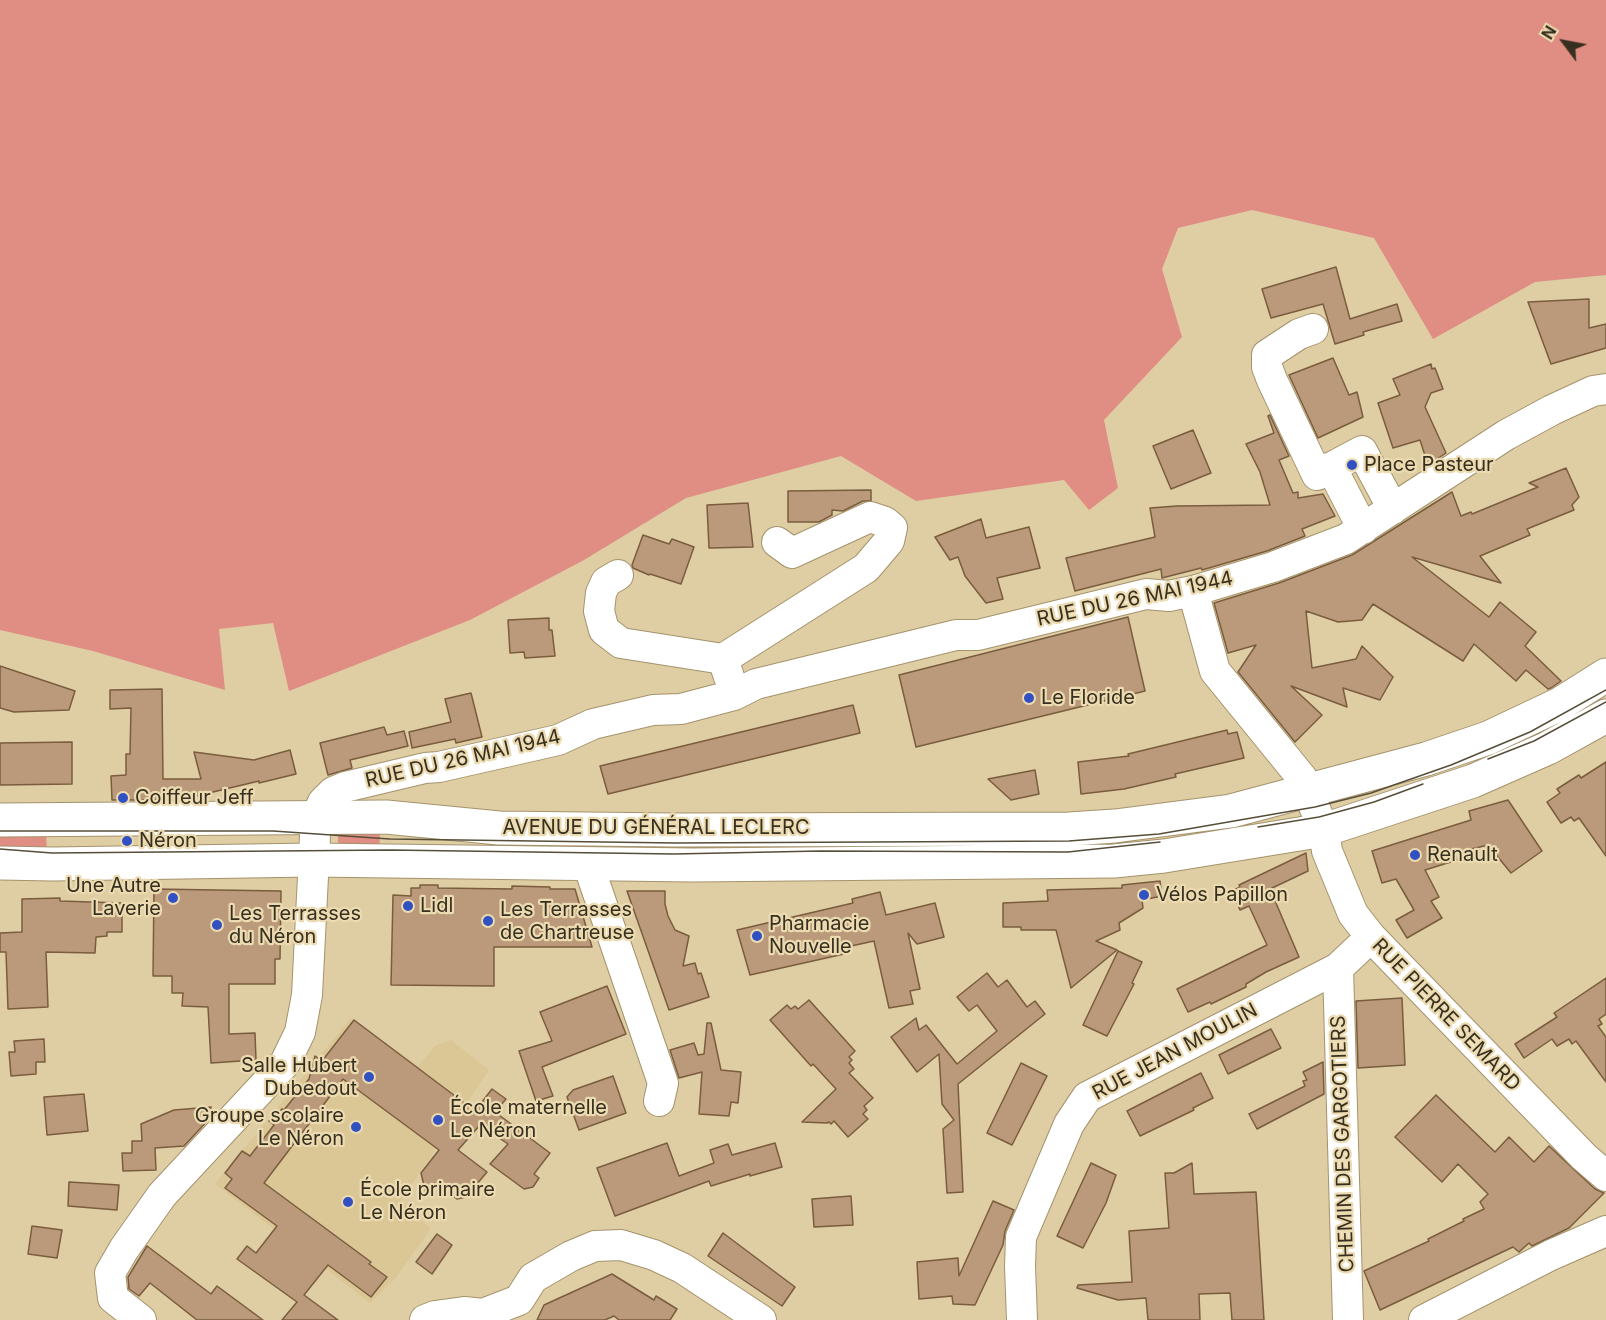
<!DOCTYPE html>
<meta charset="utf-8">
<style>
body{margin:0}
#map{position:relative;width:1606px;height:1320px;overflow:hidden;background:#dfcda4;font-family:Inter,sans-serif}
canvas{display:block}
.north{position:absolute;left:1534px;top:12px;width:60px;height:60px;-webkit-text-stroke:4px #ecdab0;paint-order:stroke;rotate:302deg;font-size:16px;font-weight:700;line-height:24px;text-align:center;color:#373020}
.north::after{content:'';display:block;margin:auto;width:21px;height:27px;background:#373020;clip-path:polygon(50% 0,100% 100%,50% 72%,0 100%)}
</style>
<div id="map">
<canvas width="1606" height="1320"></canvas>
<div class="north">N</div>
</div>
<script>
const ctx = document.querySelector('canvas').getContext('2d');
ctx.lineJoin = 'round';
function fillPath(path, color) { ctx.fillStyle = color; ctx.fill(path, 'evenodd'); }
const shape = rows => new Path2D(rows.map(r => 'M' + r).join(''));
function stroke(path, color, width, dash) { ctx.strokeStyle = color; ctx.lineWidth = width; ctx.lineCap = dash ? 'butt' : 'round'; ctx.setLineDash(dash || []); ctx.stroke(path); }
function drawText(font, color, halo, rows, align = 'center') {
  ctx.font = font + ' Inter,sans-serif'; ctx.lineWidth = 4.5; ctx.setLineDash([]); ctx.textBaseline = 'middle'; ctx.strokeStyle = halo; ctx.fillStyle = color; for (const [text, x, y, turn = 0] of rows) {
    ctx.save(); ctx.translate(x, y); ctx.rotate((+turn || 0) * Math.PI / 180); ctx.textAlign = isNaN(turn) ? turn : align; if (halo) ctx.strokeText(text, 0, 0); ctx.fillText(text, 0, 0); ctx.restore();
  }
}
fillPath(shape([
 [351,1018,418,1066,436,1045,451,1040,489,1070,401,1201,431,1229,394,1280,370,1303,215,1184]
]), '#dbc695');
fillPath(shape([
 [0,0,1606,0,1606,275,1535,282,1433,339,1374,238,1252,210,1178,228,1162,269,1182,337,1104,420,1118,488,1089,510,1064,480,916,501,841,456,686,498,584,560,470,620,289,691,273,623,219,629,225,690,93,651,0,630],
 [0,826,46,826,47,858,0,858],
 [338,830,380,834,379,857,338,856]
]), '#e08d84');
const building = shape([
 [1336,267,1350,319,1397,304,1402,321,1363,332,1364,335,1335,344,1323,304,1271,318,1262,289,1336,267],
 [1589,299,1589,328,1606,324,1606,348,1551,364,1528,302,1589,299],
 [1333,358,1349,395,1357,392,1363,417,1318,438,1289,375,1333,358],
 [1431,364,1432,369,1435,368,1443,389,1431,393,1425,407,1446,453,1428,465,1420,440,1393,448,1378,403,1400,395,1393,379,1431,364],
 [1270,415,1289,456,1279,460,1293,493,1298,492,1298,498,1323,494,1335,516,1302,529,1305,536,1267,551,1202,570,1201,568,1162,578,1161,569,1075,591,1066,558,1155,537,1150,508,1177,506,1270,505,1260,472,1246,444,1274,433,1268,416,1270,415],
 [1193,430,1211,473,1171,489,1153,446,1193,430],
 [1566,468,1579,497,1572,505,1574,510,1527,529,1530,535,1480,556,1501,583,1412,557,1489,617,1500,602,1536,632,1525,646,1561,681,1551,688,1548,689,1526,670,1516,681,1474,644,1463,661,1373,604,1362,620,1338,622,1306,611,1312,668,1356,659,1362,646,1393,677,1380,700,1343,688,1347,707,1291,686,1322,715,1295,742,1238,672,1256,645,1228,653,1214,603,1279,583,1352,555,1452,492,1461,516,1471,512,1472,514,1538,487,1529,483,1566,468],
 [871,490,871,501,863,501,843,511,832,510,832,515,819,522,788,522,788,491,871,490],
 [748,503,753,547,709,548,707,505,748,503],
 [981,519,986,538,1029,527,1040,568,997,578,1003,599,986,603,965,576,958,557,950,560,935,537,981,519],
 [643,535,669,544,672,539,694,547,681,584,650,574,649,575,633,568,632,565,643,535],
 [1128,617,1145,691,916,747,899,675,1128,617],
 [549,618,549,630,552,630,555,656,525,658,524,652,510,653,508,620,549,618],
 [0,666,75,691,69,710,14,712,0,708,0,666],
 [162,689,163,779,201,779,194,752,254,760,290,750,296,774,259,783,259,781,192,797,191,800,112,800,111,776,126,775,126,754,130,754,131,708,110,709,110,690,162,689],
 [471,693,482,737,456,743,455,739,412,748,409,732,451,722,445,699,471,693],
 [853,705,860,733,608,794,600,766,853,705],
 [384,727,387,735,404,731,408,746,350,760,352,768,328,775,320,743,384,727],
 [1227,730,1228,734,1237,732,1244,758,1175,774,1176,777,1124,789,1081,794,1078,762,1129,756,1128,754,1227,730],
 [72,742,72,784,0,785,0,743,72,742],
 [1606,762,1606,856,1579,818,1574,821,1571,817,1561,823,1547,802,1560,793,1557,789,1579,775,1581,778,1606,762],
 [1035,770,1039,794,1011,800,988,779,1035,770],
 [1508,800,1542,851,1511,873,1488,845,1455,853,1457,860,1425,870,1439,897,1431,901,1442,918,1407,938,1396,920,1414,910,1396,879,1382,883,1372,851,1471,820,1469,811,1508,800],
 [1306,853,1308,871,1270,889,1299,957,1266,972,1246,984,1246,987,1211,1004,1210,1002,1188,1012,1177,989,1267,945,1249,906,1240,910,1232,891,1240,887,1239,885,1306,853],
 [1160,881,1162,896,1142,900,1143,908,1119,923,1120,930,1096,941,1117,950,1071,988,1056,930,1021,930,1021,927,1003,927,1003,903,1048,901,1047,890,1122,888,1122,885,1160,881],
 [420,885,438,885,438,888,512,889,512,886,550,887,550,889,575,889,592,947,494,947,494,986,391,985,393,895,411,896,411,888,420,888,420,885],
 [154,889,281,891,280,959,275,959,275,984,229,984,229,1034,255,1033,256,1060,211,1063,208,1007,182,1006,183,993,172,993,172,976,153,976,154,889],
 [627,891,665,891,665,904,668,916,675,930,689,936,683,966,695,963,698,974,701,973,709,997,669,1010,627,891],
 [880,892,886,915,935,903,944,937,917,944,908,933,920,989,910,991,913,1004,889,1008,874,941,842,948,844,954,750,975,737,930,853,903,852,899,880,892],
 [60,898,60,901,122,903,122,932,107,932,107,936,96,937,95,953,46,952,48,1007,8,1009,6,952,0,952,0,933,22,932,22,899,60,898],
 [1118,951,1142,962,1132,983,1134,984,1107,1036,1083,1025,1118,951],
 [987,973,998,987,1007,980,1027,1007,1035,1001,1045,1014,958,1084,963,1192,947,1193,943,1129,954,1120,942,1104,939,1054,917,1072,891,1037,916,1018,919,1030,926,1025,957,1064,997,1031,977,1005,969,1011,957,997,987,973],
 [1606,978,1606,1014,1599,1019,1602,1024,1598,1026,1606,1037,1606,1082,1576,1041,1572,1044,1569,1039,1557,1046,1552,1039,1524,1058,1515,1044,1557,1017,1554,1013,1606,978],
 [607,986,626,1034,542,1067,553,1096,536,1101,519,1051,552,1041,540,1012,607,986],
 [1402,998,1405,1065,1358,1068,1356,1001,1402,998],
 [809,1000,855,1051,849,1057,852,1060,849,1063,854,1069,849,1073,873,1098,864,1106,867,1110,863,1114,868,1119,848,1137,834,1121,831,1124,829,1122,827,1123,802,1122,836,1089,813,1064,811,1066,770,1020,787,1005,791,1009,795,1006,798,1009,809,1000],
 [354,1020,475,1111,492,1089,506,1099,495,1112,550,1153,534,1174,539,1178,533,1187,524,1189,490,1164,508,1144,480,1125,458,1150,487,1172,466,1197,457,1199,435,1183,426,1194,421,1173,439,1150,343,1079,264,1183,371,1262,369,1264,387,1277,371,1297,328,1265,304,1295,338,1320,282,1320,297,1302,237,1259,247,1246,256,1253,277,1226,225,1188,232,1179,225,1173,242,1151,250,1156,274,1125,269,1121,282,1109,284,1110,309,1079,315,1056,322,1061,354,1020],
 [707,1023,711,1023,721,1070,741,1072,738,1103,731,1102,729,1116,699,1114,702,1072,679,1078,670,1050,694,1043,698,1055,704,1054,707,1023],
 [1271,1029,1281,1048,1228,1074,1219,1055,1271,1029],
 [44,1039,45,1062,36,1062,36,1074,11,1076,9,1052,15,1052,14,1041,44,1039],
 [1323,1062,1324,1094,1257,1129,1249,1114,1305,1086,1303,1081,1307,1080,1303,1072,1323,1062],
 [1021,1063,1047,1076,1012,1145,987,1133,1021,1063],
 [1201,1073,1213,1098,1193,1108,1194,1110,1140,1136,1127,1111,1201,1073],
 [613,1076,626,1113,579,1130,567,1097,573,1090,613,1076],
 [84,1094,88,1131,47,1135,44,1097,84,1094],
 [1436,1095,1495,1152,1509,1137,1534,1162,1549,1146,1595,1189,1604,1193,1569,1228,1532,1246,1529,1243,1519,1252,1513,1247,1380,1310,1364,1271,1429,1241,1428,1239,1464,1221,1463,1219,1484,1209,1480,1202,1488,1194,1458,1164,1442,1182,1395,1137,1436,1095],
 [211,1107,210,1118,184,1146,155,1148,156,1170,123,1171,122,1153,132,1153,132,1141,142,1141,141,1124,174,1110,211,1107],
 [667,1143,679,1176,714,1163,710,1150,728,1144,732,1155,775,1143,782,1167,750,1176,750,1174,711,1186,709,1181,615,1216,597,1168,667,1143],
 [1091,1163,1116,1175,1106,1203,1083,1248,1057,1236,1091,1163],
 [1192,1163,1194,1194,1256,1192,1264,1320,1232,1320,1230,1293,1199,1294,1200,1320,1148,1320,1146,1298,1118,1300,1077,1288,1078,1285,1132,1282,1129,1231,1169,1228,1165,1173,1174,1173,1192,1163],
 [69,1182,119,1185,117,1210,68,1206,69,1182],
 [851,1196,853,1225,814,1227,812,1199,851,1196],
 [993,1201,1014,1210,1005,1231,1003,1245,975,1305,953,1304,952,1296,919,1299,917,1262,958,1258,959,1276,993,1201],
 [32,1226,62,1230,57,1258,28,1254,32,1226],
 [723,1233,795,1287,782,1306,708,1256,723,1233],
 [437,1234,452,1245,432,1274,416,1262,437,1234],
 [147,1246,211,1294,217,1286,263,1320,197,1320,150,1283,139,1296,129,1289,128,1277,147,1246],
 [612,1274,654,1300,656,1296,677,1309,670,1320,619,1320,614,1316,605,1320,537,1320,544,1305,612,1274]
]);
fillPath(building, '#ba9a7a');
stroke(building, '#7a5d3e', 1.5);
const minor = shape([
 [1313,329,1299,334,1267,355,1267,367,1272,380,1317,475,1362,451,1393,509],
 [1331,467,1363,529],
 [618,575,606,582,601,593,599,611,604,630,621,643,723,659,729,677],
 [1193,591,1215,671,1302,778,1324,830,1327,851,1353,914,1371,937,1584,1157,1606,1176],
 [723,659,866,568,889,541,892,528,885,522,870,517,792,553,777,542],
 [588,864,663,1083,659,1101],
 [1338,968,1348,1320],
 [141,1320,113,1298,110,1273,124,1249,162,1195,285,1063,300,1032,307,995,316,817,323,802,333,792,345,787,425,768,439,767,558,740,593,724,653,710,681,709,734,695,756,684,956,635,978,635,1146,594,1169,596,1193,591,1273,567,1346,539,1506,435,1552,410,1593,391,1606,389],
 [425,1320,435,1316,464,1312,483,1314,519,1300,533,1278,571,1256,595,1246,621,1245,654,1255,682,1268,761,1320],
 [1022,1320,1020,1266,1021,1237,1069,1124,1087,1097,1338,968,1371,937],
 [1424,1320,1551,1255,1606,1231]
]);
const major = shape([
 [0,820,386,817,499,828,674,830,1069,829,1115,826,1231,811,1426,759,1488,738,1560,704,1606,675],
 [0,863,53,864,313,860,692,865,1114,861,1164,856,1324,830,1473,781,1548,748,1606,716]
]);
stroke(minor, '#a5936c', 32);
stroke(major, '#a5936c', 35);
stroke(minor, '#fff', 30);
stroke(major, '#fff', 33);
stroke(shape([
 [1488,759,1534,741,1606,702],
 [1258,827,1319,817,1374,802,1423,784],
 [0,831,273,831,390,839,675,843,1069,841,1159,834,1315,807,1371,793,1451,765,1530,732,1606,690],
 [0,849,52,853,390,850,674,854,820,851,1068,852,1160,842]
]), '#574e39', 1.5);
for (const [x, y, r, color] of [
 [1352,465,6,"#3151c2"],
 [1029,698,6,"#3151c2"],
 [123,798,6,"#3151c2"],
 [127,841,6,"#3151c2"],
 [1415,855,6,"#3151c2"],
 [1144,895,6,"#3151c2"],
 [173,898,6,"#3151c2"],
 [408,906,6,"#3151c2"],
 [488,921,6,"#3151c2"],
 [217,925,6,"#3151c2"],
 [757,936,6,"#3151c2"],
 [369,1077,6,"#3151c2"],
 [438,1120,6,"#3151c2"],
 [356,1127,6,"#3151c2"],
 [348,1202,6,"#3151c2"]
]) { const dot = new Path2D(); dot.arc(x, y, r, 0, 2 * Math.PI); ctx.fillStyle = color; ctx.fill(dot); stroke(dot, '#ecdab0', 2); }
drawText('20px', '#373020', '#ecdab0', [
 ["Place Pasteur",1364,465],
 ["Le Floride",1041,698],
 ["Coiffeur Jeff",135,798],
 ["Néron",139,841],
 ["Renault",1427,855],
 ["Une Autre",161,886,"right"],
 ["Laverie",161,909,"right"],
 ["Vélos Papillon",1156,895],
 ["Lidl",420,906],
 ["Les Terrasses",500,910],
 ["de Chartreuse",500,933],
 ["Les Terrasses",229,914],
 ["du Néron",229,937],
 ["Pharmacie",769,924],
 ["Nouvelle",769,947],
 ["Salle Hubert",357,1066,"right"],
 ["Dubedout",357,1089,"right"],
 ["École maternelle",450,1108],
 ["Le Néron",450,1131],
 ["Groupe scolaire",344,1116,"right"],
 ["Le Néron",344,1139,"right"],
 ["École primaire",360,1190],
 ["Le Néron",360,1213]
], 'left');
drawText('20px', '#373020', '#ecdab0', [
 ["RUE DU 26 MAI 1944",1135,599,-12],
 ["RUE DU 26 MAI 1944",463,759,-13],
 ["AVENUE DU GÉNÉRAL LECLERC",656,828],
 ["RUE PIERRE SEMARD",1446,1015,46],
 ["RUE JEAN MOULIN",1175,1052,-28],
 ["CHEMIN DES GARGOTIERS",1343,1144,-92]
]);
</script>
